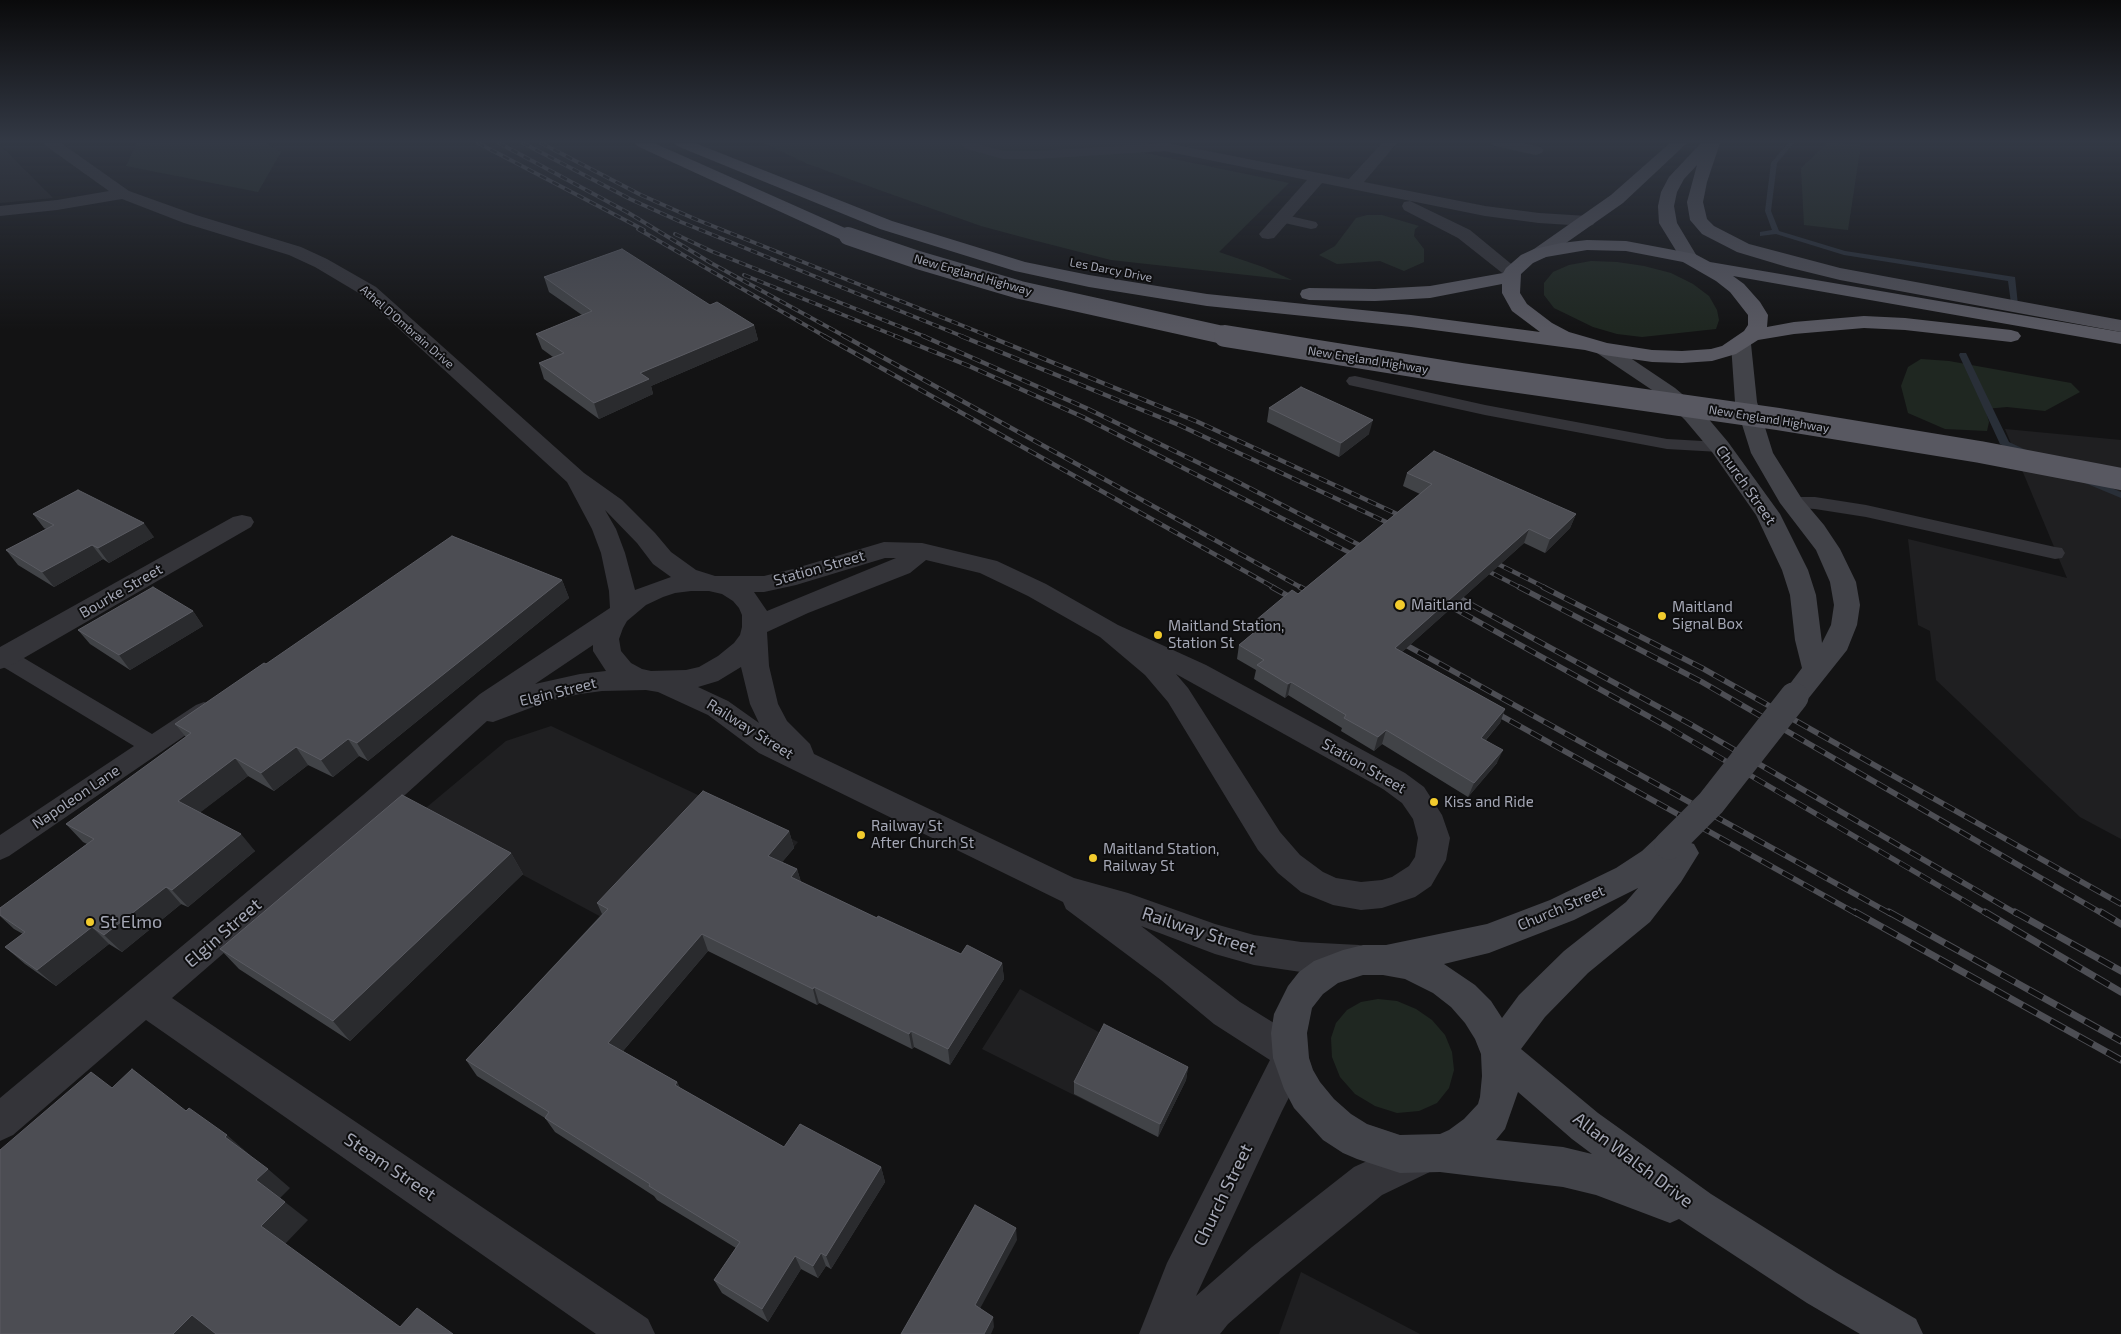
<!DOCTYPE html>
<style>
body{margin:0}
canvas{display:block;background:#131314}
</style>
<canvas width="2121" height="1334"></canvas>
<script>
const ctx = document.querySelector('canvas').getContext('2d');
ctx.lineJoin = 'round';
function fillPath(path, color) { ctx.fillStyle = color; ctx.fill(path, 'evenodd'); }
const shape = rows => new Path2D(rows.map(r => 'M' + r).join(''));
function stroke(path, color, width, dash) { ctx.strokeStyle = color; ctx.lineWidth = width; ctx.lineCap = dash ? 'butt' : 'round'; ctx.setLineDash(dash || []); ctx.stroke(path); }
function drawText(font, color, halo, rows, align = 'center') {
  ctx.font = font + ' "Exo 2",sans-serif'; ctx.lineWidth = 4; ctx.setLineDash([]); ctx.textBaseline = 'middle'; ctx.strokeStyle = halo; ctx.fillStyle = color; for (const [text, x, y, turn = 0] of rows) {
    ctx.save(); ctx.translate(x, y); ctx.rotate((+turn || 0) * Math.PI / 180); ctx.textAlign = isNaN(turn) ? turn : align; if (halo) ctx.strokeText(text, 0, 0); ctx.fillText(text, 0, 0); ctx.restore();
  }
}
fillPath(shape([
 [0,145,53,198,0,203],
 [2005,429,2121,440,2121,839,2080,817,1936,680,1930,631,1918,625,1908,539,2067,578],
 [551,726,798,842,773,873,605,919,415,817,506,741],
 [1020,989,1186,1080,1158,1137,982,1049],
 [1301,1272,1420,1334,1279,1334]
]), '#1f1f21');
fillPath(shape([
 [137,143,266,143,281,152,258,192,126,166],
 [763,143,1150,143,1140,152,1289,183,1219,252,1263,267,1292,280,1111,260,1033,240,981,226,885,192,808,164],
 [1827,143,1861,144,1848,230,1804,225,1801,168],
 [1367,215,1382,215,1419,226,1415,229,1414,236,1424,249,1424,262,1404,271,1380,261,1337,264,1319,255,1335,246,1356,218],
 [1591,261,1617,262,1644,266,1671,273,1693,284,1709,296,1717,310,1719,320,1716,329,1642,337,1617,334,1593,327,1554,308,1544,295,1544,283,1553,272,1569,265],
 [1921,359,1949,361,2071,383,2080,392,2045,411,2007,407,1985,409,1989,422,1987,431,1945,429,1908,413,1901,386,1908,367],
 [1378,999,1397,1001,1416,1009,1432,1020,1445,1035,1452,1052,1454,1070,1449,1088,1437,1103,1419,1111,1397,1113,1375,1106,1355,1094,1340,1077,1332,1057,1331,1038,1336,1023,1347,1010,1361,1002]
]), '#1f2721');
fillPath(shape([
 [1788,143,1794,143,1777,163,1771,211,1779,231,1845,251,2015,277,2018,305,2011,303,2008,281,1844,255,1776,234,1760,236,1760,232,1772,230,1765,211,1771,163,1788,143],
 [1960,353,1966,353,1967,355,2009,442,2026,450,2026,454,2020,454,2000,444,1959,355,1960,353],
 [2088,478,2121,492,2121,498,2085,483,2085,479,2088,478]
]), '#292f38');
fillPath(shape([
 [960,143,974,143,1004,151,1037,151,1165,143,1171,147,1165,151,1037,159,1003,159,967,149,960,143],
 [1281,214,1316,222,1318,225,1316,228,1311,229,1276,221,1274,218,1281,214],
 [1355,376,1485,405,1667,439,1720,442,1726,443,1729,447,1726,451,1720,452,1667,449,1485,415,1349,385,1346,381,1349,377,1355,376],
 [1792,497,1815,497,1866,505,2055,547,2062,548,2065,553,2062,558,2055,559,1866,517,1815,509,1785,507,1782,503,1785,499,1792,497],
 [4,649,12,651,152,734,196,705,204,702,212,705,216,711,212,717,161,752,9,856,0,860,0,835,134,746,0,665,0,650,4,649]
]), '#343439');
fillPath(shape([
 [44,143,61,143,129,191,196,215,301,247,327,259,376,287,584,473,622,500,655,533,671,552,696,570,715,576,764,576,793,569,884,542,922,543,997,561,1046,584,1118,625,1206,665,1405,773,1424,787,1442,815,1450,838,1446,860,1431,886,1415,897,1382,908,1361,910,1333,905,1301,892,1278,873,1258,850,1168,702,1145,675,1100,637,1028,596,980,573,926,560,910,573,808,613,767,632,769,666,778,704,787,721,810,744,814,754,1074,878,1128,893,1215,924,1254,935,1301,942,1359,945,1371,949,1376,960,1371,971,1359,975,1301,972,1254,965,1215,954,1141,926,1240,1002,1303,1041,1309,1058,1282,1111,1196,1296,1252,1247,1354,1167,1422,1136,1436,1141,1441,1155,1436,1169,1382,1195,1282,1277,1228,1324,1220,1334,1139,1334,1167,1263,1270,1060,1214,1024,1161,980,1066,909,1063,902,759,753,708,715,658,692,646,690,602,691,580,694,549,701,493,722,487,721,385,813,172,998,648,1319,655,1334,596,1334,146,1020,13,1135,0,1141,0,1098,363,795,480,694,610,608,609,591,601,553,592,529,567,482,362,295,315,267,289,255,184,223,122,199,57,210,0,216,0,206,57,200,109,191,46,146,44,143],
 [605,510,637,543,653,564,671,577,635,590,625,553,616,529,605,510],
 [885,558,896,558,767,611,754,592,764,592,796,585,885,558],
 [691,591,709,591,722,594,733,601,739,608,742,615,742,627,740,635,734,643,718,656,699,667,686,670,651,671,642,669,631,663,621,651,619,639,623,628,627,621,646,605,663,597,675,593,691,591],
 [593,645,593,651,606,671,580,674,535,684,593,645],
 [741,667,750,704,759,723,728,701,698,687,718,681,741,667],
 [1176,674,1383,789,1402,803,1413,819,1418,838,1415,857,1409,866,1392,877,1382,880,1361,882,1336,878,1323,872,1300,855,1280,832,1188,688,1176,674],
 [1167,143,1349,179,1382,143,1397,143,1364,182,1485,206,1539,213,1587,216,1593,217,1596,221,1593,225,1587,226,1539,223,1485,216,1322,183,1274,238,1268,239,1262,238,1259,234,1307,180,1160,150,1157,147,1160,144,1167,143],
 [1491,143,1522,143,1541,147,1544,150,1541,153,1536,155,1494,146,1491,143],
 [1410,201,1470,230,1521,272,1518,276,1512,277,1506,276,1458,238,1404,210,1402,206,1404,202,1410,201],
 [242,515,251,517,254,522,251,527,10,666,0,669,0,647,233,517,242,515]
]), '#343439');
fillPath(shape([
 [1741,338,1748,340,1751,344,1757,402,1773,453,1802,499,1824,525,1840,549,1856,582,1860,605,1857,625,1847,650,1804,704,1794,707,1784,704,1780,697,1802,668,1795,640,1790,595,1782,570,1756,515,1712,452,1685,420,1661,396,1597,353,1594,349,1597,345,1604,343,1611,345,1675,388,1701,410,1728,442,1780,514,1808,570,1816,595,1822,643,1831,625,1834,605,1830,582,1816,550,1780,503,1751,453,1735,402,1731,344,1734,340,1741,338],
 [1669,832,1680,836,1682,840,1694,844,1699,853,1681,882,1650,922,1588,973,1545,1017,1521,1049,1598,1113,1711,1194,1837,1273,1916,1319,1923,1334,1860,1334,1807,1303,1679,1219,1670,1223,1596,1195,1563,1187,1440,1172,1400,1173,1357,1159,1343,1153,1323,1140,1294,1108,1284,1089,1273,1058,1271,1033,1274,1014,1288,986,1299,972,1314,961,1343,950,1363,945,1386,945,1487,924,1550,900,1616,868,1642,851,1658,836,1669,832],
 [1638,888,1626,902,1564,951,1519,995,1502,1018,1491,1001,1475,985,1444,964,1489,953,1574,920,1638,888],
 [1363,975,1383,975,1405,979,1433,993,1451,1007,1465,1023,1475,1039,1481,1054,1482,1076,1480,1097,1478,1104,1464,1119,1449,1130,1440,1134,1400,1135,1367,1124,1351,1114,1334,1099,1320,1082,1313,1070,1309,1058,1307,1033,1312,1008,1323,994,1338,983,1363,975],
 [1518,1092,1572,1139,1592,1154,1563,1147,1496,1140,1505,1129,1518,1092]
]), '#424349');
fillPath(shape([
 [1670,143,1687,143,1623,203,1546,257,1540,258,1534,257,1531,253,1534,249,1611,195,1670,143],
 [1701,143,1720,143,1707,182,1703,202,1707,219,1714,226,1749,244,1840,268,2121,320,2121,332,1840,280,1787,267,1737,252,1702,234,1690,220,1687,202,1697,165,1684,179,1677,192,1674,206,1677,223,1698,258,1695,262,1689,263,1683,262,1659,223,1658,206,1661,192,1669,177,1701,143]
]), '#505058');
fillPath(shape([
 [635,143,654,143,854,232,857,236,854,240,848,241,842,240,637,146,635,143],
 [674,143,695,143,892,221,1025,262,1089,275,1207,294,1411,315,1540,332,1512,311,1502,293,1502,284,1430,298,1375,301,1309,300,1302,298,1300,294,1302,290,1309,288,1375,289,1430,286,1503,273,1506,268,1521,255,1534,249,1561,243,1587,240,1626,241,1695,254,1710,262,2121,332,2121,344,1733,276,1744,284,1760,302,1768,315,1767,327,1794,322,1864,316,1905,318,2011,330,2018,332,2021,336,2018,340,2011,342,1905,330,1864,328,1794,334,1758,340,1736,354,1712,361,1682,363,1652,362,1604,355,1585,350,1411,327,1207,306,1089,287,1015,271,880,229,677,146,674,143],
 [1587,250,1626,251,1683,262,1716,281,1730,292,1748,315,1748,325,1744,331,1722,346,1711,349,1682,351,1652,350,1607,343,1569,332,1552,323,1527,304,1520,293,1521,274,1533,263,1546,257,1587,250]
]), '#585861');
const railFar3 = shape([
 [478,143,644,230],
 [499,143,627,212,711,263,846,337],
 [523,143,630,199,681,222,964,337],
 [541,143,641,195,695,219,991,337],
 [638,229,826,337],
 [675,234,711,251,926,337],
 [744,275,898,337]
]);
const railFar2 = shape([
 [824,336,1275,588],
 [844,336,1302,588],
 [895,336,969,366,1083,417,1362,559],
 [923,336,1086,408,1234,480,1371,551],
 [961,336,1179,425,1399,528],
 [988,336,1198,422,1410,520],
 [1488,559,1546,588],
 [1478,566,1521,588]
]);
const railFar1 = shape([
 [1272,587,1297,601],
 [1300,587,1316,596],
 [1519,587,1702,682,2103,914],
 [1543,587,1702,668,2121,904],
 [1450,593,1690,724,2017,914],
 [1441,601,1666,726,1987,914],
 [1397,640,1891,914],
 [1489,709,1857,914]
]);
const rail = shape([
 [1855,912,2121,1060],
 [1889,912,2121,1041],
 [1985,912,2121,992],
 [2015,912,2121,971],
 [2101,912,2121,924]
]);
stroke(railFar3, '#4d4e54', 4);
stroke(railFar2, '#4d4e54', 4.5);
stroke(railFar1, '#4d4e54', 5.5);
stroke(rail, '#4d4e54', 7);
stroke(railFar3, '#0e0e0f', 2.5, [7]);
stroke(railFar2, '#0e0e0f', 3, [9]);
stroke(railFar1, '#0e0e0f', 4, [12]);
stroke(rail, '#0e0e0f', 5, [16]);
stroke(shape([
 [1669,845,1711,803,1794,697]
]), '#424349', 29);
stroke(shape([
 [848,236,918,260,1020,290,1232,337]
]), '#585861', 18);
stroke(shape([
 [1225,336,1462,374,1778,419,1980,452,2121,479]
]), '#585861', 22);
fillPath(shape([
 [544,277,710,305,754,325,758,340,651,386,653,394,599,419,544,379,539,363,553,357,542,349,536,334,582,315,549,292],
 [1269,408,1369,434,1339,457,1267,422],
 [1407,473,1576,514,1570,528,1545,553,1524,543,1402,652,1505,709,1500,723,1486,740,1497,763,1468,797,1382,744,1374,751,1341,731,1342,728,1288,695,1285,698,1254,679,1256,670,1237,659,1239,645,1253,633,1255,621,1298,594,1420,494,1403,486],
 [33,514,154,537,109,563,103,559,54,587,18,565,6,550,46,529,44,528],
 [562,580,569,598,368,761,359,756,333,777,308,765,274,791,248,776,200,812,255,851,188,907,181,904,122,952,109,944,56,986,25,964,5,947,23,934,14,929,0,916,0,908,87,844,83,842,66,824,186,737,175,724,266,664],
 [193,611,203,626,130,670,90,644,78,630],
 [789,831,794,848,782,862,797,869,801,882,877,918,961,954,1002,963,1004,979,950,1065,914,1047,912,1049,819,1003,817,1005,708,951,623,1051,677,1082,680,1088,784,1147,881,1167,885,1182,831,1269,826,1266,818,1278,801,1269,768,1322,722,1293,714,1280,736,1248,657,1200,654,1196,555,1132,545,1118,477,1076,466,1060,602,914,597,903],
 [511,853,523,874,350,1041,239,969,220,949],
 [1188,1067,1186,1080,1158,1137,1074,1094,1074,1082]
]), '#414347');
fillPath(shape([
 [754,325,758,340,651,386,653,394,599,419,594,403,640,373],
 [1373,420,1369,434,1339,457,1341,443],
 [1576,514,1570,528,1545,553,1550,539],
 [144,523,154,537,109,563,98,548],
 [1529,529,1524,543,1391,662,1395,648],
 [92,545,103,559,54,587,42,572],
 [562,580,569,598,368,761,357,743],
 [193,611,203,626,130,670,119,655],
 [1291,682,1288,695,1285,698,1288,684],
 [1505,709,1500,723,1476,751,1481,738],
 [1386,730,1382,744,1374,751,1378,737],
 [348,739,359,756,333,777,321,760],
 [296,747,308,765,274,791,261,773],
 [1503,750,1497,763,1468,797,1474,783],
 [235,758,248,776,193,818,178,801],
 [789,831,794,848,773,873,768,856],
 [241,834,255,851,188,907,172,890],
 [511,853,523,874,350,1041,333,1021],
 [797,869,802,886,791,877],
 [166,887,181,904,122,952,104,935],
 [92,927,109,944,56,986,37,970],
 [702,934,708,951,617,1058,608,1043],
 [1002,963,1004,979,950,1065,948,1049],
 [814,987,819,1003,817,1005,813,989],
 [911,1031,914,1047,912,1049,909,1034],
 [1188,1067,1186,1080,1158,1137,1160,1124],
 [677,1082,685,1098,675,1085],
 [227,1135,250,1155,248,1157,225,1137],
 [881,1167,885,1182,831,1269,826,1256],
 [268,1169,290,1188,279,1199,256,1180],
 [285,1202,308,1220,285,1244,261,1226],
 [1016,1228,1017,1240,976,1316,975,1305],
 [821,1253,826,1266,818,1278,813,1266],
 [795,1256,801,1269,768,1322,762,1309],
 [192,1315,218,1331,216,1334,173,1334],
 [993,1317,994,1327,991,1334,984,1334]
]), '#2a2b2e');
const building = shape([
 [622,249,710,305,717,302,754,325,640,373,649,379,594,403,539,363,564,353,536,334,592,311,544,277,622,249],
 [1301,387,1373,420,1341,443,1269,408,1301,387],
 [1434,451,1576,514,1550,539,1529,529,1395,648,1505,709,1481,738,1503,750,1474,783,1386,730,1378,737,1344,718,1346,715,1291,682,1288,684,1257,665,1264,660,1239,645,1263,625,1255,621,1292,590,1298,594,1432,484,1407,473,1434,451],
 [78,490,144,523,98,548,92,545,42,572,6,550,54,525,33,514,78,490],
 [452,536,562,580,357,743,348,739,321,760,296,747,261,773,235,758,178,801,241,834,172,890,166,887,104,935,92,927,37,970,5,947,25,932,0,915,0,908,94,839,66,824,191,733,175,724,264,663,266,664,452,536],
 [153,587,193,611,119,655,78,630,153,587],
 [703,791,789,831,768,856,797,869,791,877,877,918,878,916,961,954,967,945,1002,963,948,1049,911,1031,909,1034,814,987,813,989,702,934,608,1043,677,1082,675,1085,784,1147,800,1124,881,1167,826,1256,821,1253,813,1266,795,1256,762,1309,714,1280,740,1242,649,1186,650,1184,545,1118,549,1112,466,1060,608,909,597,903,703,791],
 [402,795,511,853,333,1021,220,949,402,795],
 [1104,1024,1188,1067,1160,1124,1074,1082,1104,1024],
 [132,1069,186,1111,189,1108,227,1135,225,1137,268,1169,256,1180,285,1202,261,1226,400,1327,417,1308,453,1334,216,1334,192,1315,173,1334,0,1334,0,1150,91,1072,112,1088,132,1069],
 [975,1205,1016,1228,975,1305,993,1317,984,1334,901,1334,975,1205]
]);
fillPath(building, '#4c4d53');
stroke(building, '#5a5b62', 1);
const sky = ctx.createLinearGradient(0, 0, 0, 329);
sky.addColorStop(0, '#0a0a0b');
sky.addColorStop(0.43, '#333945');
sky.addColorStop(1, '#33394500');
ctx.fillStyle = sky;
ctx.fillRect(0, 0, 2121, 329);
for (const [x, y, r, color] of [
 [1400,605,6,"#f2cb2d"],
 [1662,616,5,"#f2cb2d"],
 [1158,635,5,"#f2cb2d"],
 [1434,802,5,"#f2cb2d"],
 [861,835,5,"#f2cb2d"],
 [1093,858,5,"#f2cb2d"],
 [90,922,5,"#f2cb2d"]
]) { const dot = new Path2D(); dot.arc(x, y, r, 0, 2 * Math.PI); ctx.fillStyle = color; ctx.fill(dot); stroke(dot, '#0e0e0f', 2); }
drawText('12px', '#a4a7b5', '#0e0e0f', [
 ["Les Darcy Drive",1111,270,11],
 ["New England Highway",973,275,16],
 ["Athel D'Ombrain Drive",407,327,41],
 ["New England Highway",1368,360,9],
 ["New England Highway",1769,419,9]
]);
drawText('15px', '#a4a7b5', '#0e0e0f', [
 ["Church Street",1746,485,55],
 ["Station Street",819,568,-16],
 ["Bourke Street",121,591,-30],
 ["Elgin Street",558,692,-14],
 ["Railway Street",750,729,32],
 ["Station Street",1364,766,30],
 ["Napoleon Lane",76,797,-34],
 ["Church Street",1561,908,-23]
]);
drawText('15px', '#a4a7b5', '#0e0e0f', [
 ["Maitland",1411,605],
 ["Maitland",1672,607],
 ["Signal Box",1672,624],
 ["Maitland Station,",1168,626],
 ["Station St",1168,643],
 ["Kiss and Ride",1444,802],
 ["Railway St",871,826],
 ["After Church St",871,843],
 ["Maitland Station,",1103,849],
 ["Railway St",1103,866]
], 'left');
drawText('18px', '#a4a7b5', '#0e0e0f', [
 ["St Elmo",100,922]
], 'left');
drawText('18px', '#a4a7b5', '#0e0e0f', [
 ["Railway Street",1199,931,18],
 ["Elgin Street",223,933,-41],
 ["Allan Walsh Drive",1633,1160,37],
 ["Steam Street",390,1167,34],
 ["Church Street",1223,1195,-64]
]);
</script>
